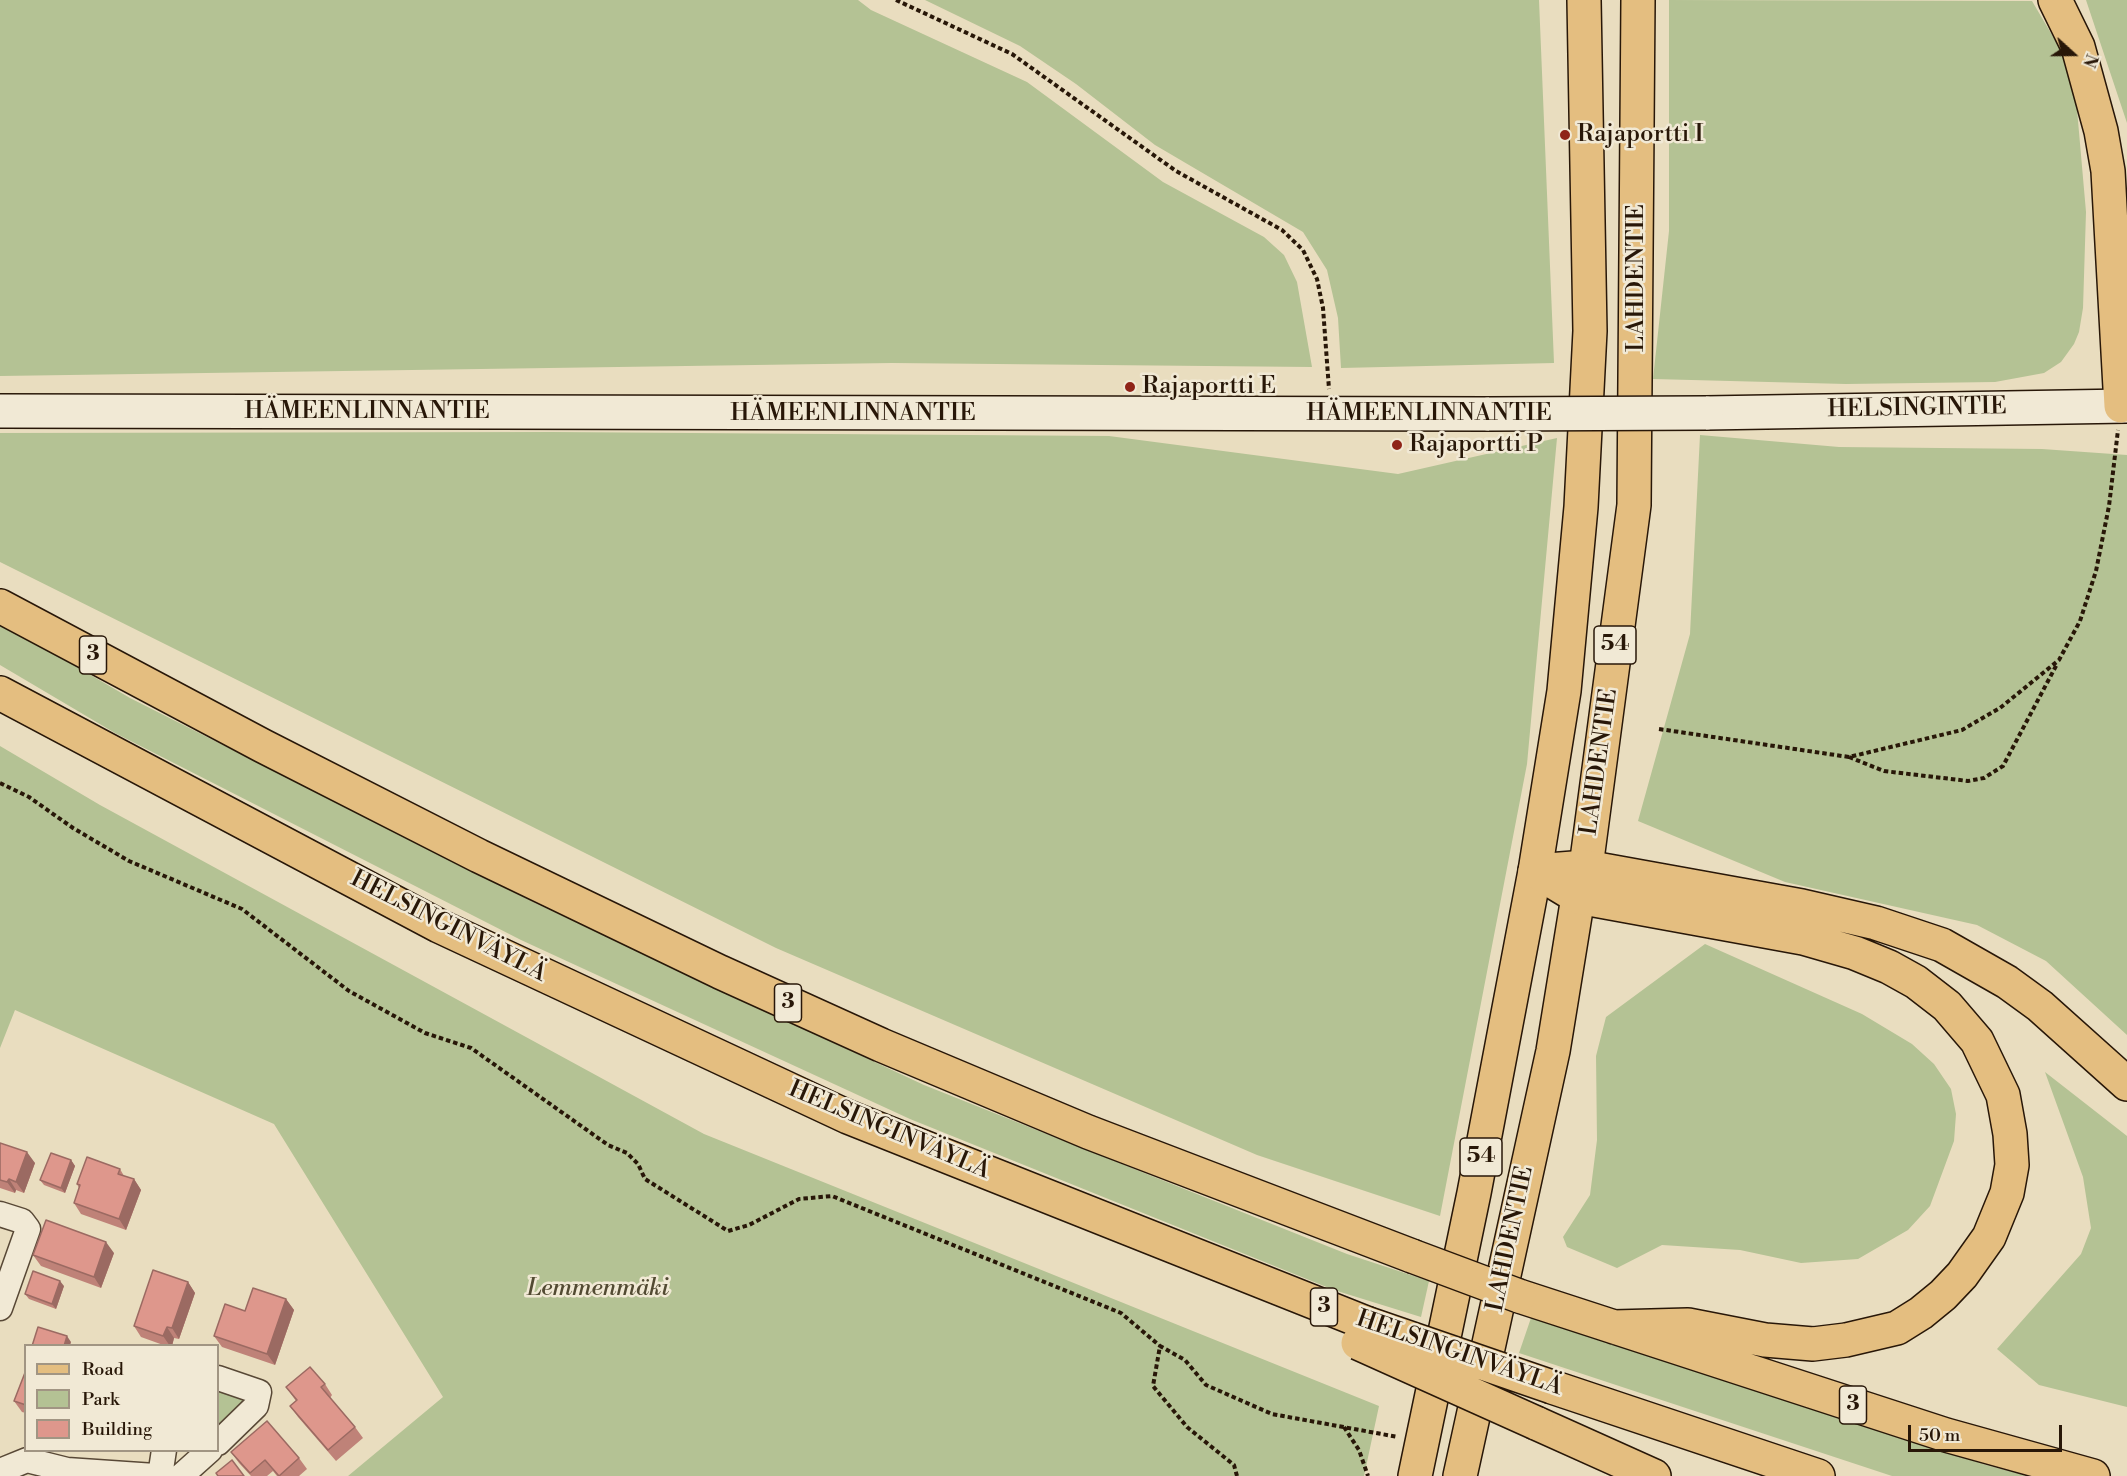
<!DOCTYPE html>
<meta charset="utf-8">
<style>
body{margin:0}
#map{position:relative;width:2127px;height:1476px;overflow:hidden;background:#e9ddbf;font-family:"Libre Bodoni",serif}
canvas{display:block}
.legend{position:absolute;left:24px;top:1344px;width:195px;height:108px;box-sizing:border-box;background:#f1e9d5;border:2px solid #a19583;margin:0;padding:8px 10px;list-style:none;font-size:18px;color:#281708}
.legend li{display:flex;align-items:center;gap:12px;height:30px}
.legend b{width:30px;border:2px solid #a19583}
.north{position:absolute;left:2043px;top:24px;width:60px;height:60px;-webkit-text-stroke:4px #f1e9d5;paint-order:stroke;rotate:111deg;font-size:16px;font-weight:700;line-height:24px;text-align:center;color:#281708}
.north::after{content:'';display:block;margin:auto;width:21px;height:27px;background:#281708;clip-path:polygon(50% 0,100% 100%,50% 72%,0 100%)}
.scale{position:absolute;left:1908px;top:1425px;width:154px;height:27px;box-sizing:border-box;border:3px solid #281708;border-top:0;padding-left:8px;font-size:18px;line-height:21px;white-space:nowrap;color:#281708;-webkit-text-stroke:4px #f1e9d5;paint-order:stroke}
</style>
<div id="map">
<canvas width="2127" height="1476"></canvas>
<ul class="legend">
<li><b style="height:8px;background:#e4be80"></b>Road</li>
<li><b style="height:16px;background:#b4c294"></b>Park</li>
<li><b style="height:16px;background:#de978c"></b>Building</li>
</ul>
<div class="north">N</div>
<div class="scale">50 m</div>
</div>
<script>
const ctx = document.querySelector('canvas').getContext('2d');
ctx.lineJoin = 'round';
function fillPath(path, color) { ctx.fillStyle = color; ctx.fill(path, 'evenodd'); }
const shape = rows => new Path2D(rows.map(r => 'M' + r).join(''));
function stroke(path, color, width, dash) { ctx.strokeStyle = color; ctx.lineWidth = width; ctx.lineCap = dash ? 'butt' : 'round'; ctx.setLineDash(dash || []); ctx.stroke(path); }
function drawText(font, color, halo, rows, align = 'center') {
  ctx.font = font + ' "Libre Bodoni",serif'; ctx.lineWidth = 5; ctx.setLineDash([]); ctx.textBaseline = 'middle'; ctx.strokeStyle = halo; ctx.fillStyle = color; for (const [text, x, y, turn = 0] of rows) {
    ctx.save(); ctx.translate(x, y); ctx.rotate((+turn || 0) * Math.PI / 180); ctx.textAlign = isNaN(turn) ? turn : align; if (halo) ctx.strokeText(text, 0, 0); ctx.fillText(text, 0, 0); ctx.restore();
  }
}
fillPath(shape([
 [0,0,858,0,871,10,1027,82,1163,182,1264,237,1284,255,1297,282,1312,367,892,363,0,376],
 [925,0,1539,0,1554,363,1341,368,1338,318,1327,270,1303,232,1155,145,1076,84,1020,46],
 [1669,0,2032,1,2065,57,2076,98,2086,212,2083,308,2079,332,2074,344,2061,362,2044,373,1995,382,1846,384,1653,379,1669,231],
 [2086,0,2127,0,2127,123],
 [552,432,1109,436,1398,474,1557,438,1527,764,1440,1216,1257,1155,776,948,0,562,0,433],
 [1700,435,1839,447,2042,449,2127,455,2127,1035,2046,961,1977,925,1785,882,1638,821,1690,634],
 [0,622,130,698,537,904,924,1085,1347,1254,1429,1281,1421,1317,1334,1290,910,1119,521,940,115,733,0,665],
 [0,746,100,805,704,1134,1379,1406,1364,1476,348,1476,443,1397,274,1124,15,1010,0,1048],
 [1705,944,1862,1014,1912,1044,1934,1064,1951,1089,1956,1114,1954,1141,1930,1206,1908,1230,1858,1259,1801,1263,1740,1250,1662,1245,1617,1268,1567,1247,1563,1237,1590,1195,1597,1140,1596,1056,1606,1017],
 [2045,1072,2127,1136,2127,1407,2039,1385,1997,1349,2081,1254,2091,1228,2083,1177],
 [1532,1315,1986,1465,2028,1476,1892,1476,1519,1353],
 [218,1384,243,1396,246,1404,218,1433]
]), '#b4c294');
const minor = shape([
 [0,1214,22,1221,28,1229,0,1308],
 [218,1378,259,1392,256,1406,218,1443],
 [0,1471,27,1460,67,1470,155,1476],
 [160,1476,164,1450],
 [181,1476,210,1450]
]);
const secondary = shape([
 [0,411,1489,414],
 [1706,413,2127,406]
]);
const primary = shape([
 [2055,0,2078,47,2101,131,2108,171,2121,406],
 [1415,1476,1474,1193,1535,871,1564,691,1581,507,1590,331,1584,0],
 [1460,1476,1553,1051,1578,897,1586,867,1634,505,1638,0]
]);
const motorway = shape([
 [0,606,263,746,479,856,720,972,881,1045,1088,1132,1412,1256],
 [0,693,439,926,848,1117,1366,1323],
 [1535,871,1578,897,1803,938,1855,953,1889,967,1916,982,1947,1006,1977,1041,2003,1095,2010,1134,2012,1165,2007,1193,1989,1237,1962,1275,1943,1295,1921,1313,1897,1328,1846,1340,1813,1344,1765,1340,1688,1325,1614,1327],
 [1535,871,1586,867,1802,906,1876,923,1942,945,2007,982,2040,1006,2127,1084],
 [1519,1296,1946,1435,2093,1476],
 [1552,1387,1818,1476],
 [1536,1423,1654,1476]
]);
stroke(minor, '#584836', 27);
stroke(secondary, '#281708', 36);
stroke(primary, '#281708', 36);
stroke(motorway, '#281708', 36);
stroke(shape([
 [896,0,1012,54,1176,171,1282,230,1303,250,1317,279,1323,308,1329,389],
 [1659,729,1849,757,1962,730,2000,708,2059,660,2080,621,2096,571,2109,506,2118,430],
 [1849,757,1884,771,1968,781,1984,778,2003,766,2057,664],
 [0,783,29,797,73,828,129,861,242,909,349,991,425,1033,471,1048,608,1145,627,1153,638,1164,645,1179,728,1231,749,1225,799,1199,832,1196,1121,1313,1160,1346],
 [1344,1427,1359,1450,1368,1476],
 [1237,1476,1234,1465,1187,1427,1153,1386,1160,1346,1185,1360,1206,1385,1272,1414,1398,1437]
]), '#281708', 4, [4.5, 3]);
stroke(minor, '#f1e9d5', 24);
stroke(secondary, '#f1e9d5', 33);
stroke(primary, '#e4be80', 33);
stroke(motorway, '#e4be80', 33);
const secondaryBridge = shape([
 [1489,414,1706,413]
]);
const motorwayBridge = shape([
 [1412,1256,1519,1296],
 [1366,1323,1552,1387],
 [1358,1343,1536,1423]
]);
stroke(secondaryBridge, '#281708', 36, []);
stroke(motorwayBridge, '#281708', 36, []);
stroke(secondaryBridge, '#f1e9d5', 33);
stroke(motorwayBridge, '#e4be80', 33);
fillPath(shape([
 [0,1143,35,1163,24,1193,16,1190,15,1193,0,1188],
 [71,1160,75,1166,65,1193,44,1185,40,1180],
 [120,1169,124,1176,134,1179,141,1190,126,1230,81,1214,74,1203,79,1188,77,1184],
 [114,1253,101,1288,41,1266,33,1255],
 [188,1282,195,1293,179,1339,174,1338,172,1346,166,1346,141,1337,134,1326],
 [64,1286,56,1309,29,1299,25,1294],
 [286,1299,294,1310,275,1365,222,1347,214,1336],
 [26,1370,26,1413,22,1412,14,1401],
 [325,1384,332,1395,330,1398,355,1427,363,1438,336,1461,298,1417,290,1406,296,1401,286,1387],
 [231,1452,299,1458,307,1469,299,1476,277,1476,273,1471,267,1476,251,1476,239,1463]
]), '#bf8278');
fillPath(shape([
 [27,1152,35,1163,24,1193,16,1182],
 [71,1160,75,1166,65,1193,61,1188],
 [9,1179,16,1190,15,1193,7,1182],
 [134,1179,141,1190,126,1230,119,1219],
 [106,1242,114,1253,101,1288,94,1277],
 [60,1281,64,1286,56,1309,52,1304],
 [188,1282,195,1293,179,1339,172,1328],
 [286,1299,294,1310,275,1365,267,1354],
 [167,1327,174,1338,172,1346,170,1346,163,1336],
 [67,1336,71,1342,70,1346,64,1346]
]), '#9b6a62');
const building = shape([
 [0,1143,27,1152,16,1182,9,1179,7,1182,0,1180,0,1143],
 [51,1153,71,1160,61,1188,40,1180,51,1153],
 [87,1157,120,1169,118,1174,134,1179,119,1219,74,1203,80,1185,77,1184,87,1157],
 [46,1220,106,1242,94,1277,33,1255,46,1220],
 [153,1270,188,1282,172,1328,167,1327,163,1336,134,1326,153,1270],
 [33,1271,60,1281,52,1304,25,1294,33,1271],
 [253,1288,286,1299,267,1354,214,1336,225,1304,245,1311,253,1288],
 [38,1327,67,1336,64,1346,32,1346,38,1327],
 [310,1367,325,1384,321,1387,355,1427,328,1450,290,1406,297,1400,286,1387,310,1367],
 [26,1370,26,1405,14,1401,26,1370],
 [267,1421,299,1458,279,1476,265,1460,250,1473,231,1452,267,1421],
 [232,1460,244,1476,218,1476,216,1473,232,1460]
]);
fillPath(building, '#de978c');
stroke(building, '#9b6a62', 1.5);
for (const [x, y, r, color] of [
 [1565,135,6,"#8f2418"],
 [1130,387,6,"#8f2418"],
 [1397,445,6,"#8f2418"]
]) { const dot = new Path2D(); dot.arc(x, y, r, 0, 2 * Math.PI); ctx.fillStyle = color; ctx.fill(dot); stroke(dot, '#f1e9d5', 2); }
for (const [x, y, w] of [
 [1615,645,42],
 [93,655,27],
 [788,1003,27],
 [1481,1157,42],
 [1324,1307,27],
 [1853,1405,27]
]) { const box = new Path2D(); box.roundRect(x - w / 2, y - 19, w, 38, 4.5); ctx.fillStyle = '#f1e9d5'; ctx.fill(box); stroke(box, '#281708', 1.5); }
drawText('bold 22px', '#281708', null, [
 ["54",1615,645],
 ["3",93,655],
 ["3",788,1003],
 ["54",1481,1157],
 ["3",1324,1307],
 ["3",1853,1405]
]);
drawText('24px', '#281708', '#f1e9d5', [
 ["Rajaportti I",1577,135],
 ["Rajaportti E",1142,387],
 ["Rajaportti P",1409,445]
], 'left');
drawText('24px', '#281708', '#f1e9d5', [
 ["LAHDENTIE",1637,278,-90],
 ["HELSINGINTIE",1917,409,-1],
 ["HÄMEENLINNANTIE",367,412],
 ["HÄMEENLINNANTIE",853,414],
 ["HÄMEENLINNANTIE",1429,414],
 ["LAHDENTIE",1600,762,-82],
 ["HELSINGINVÄYLÄ",448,927,27],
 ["HELSINGINVÄYLÄ",889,1131,23],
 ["LAHDENTIE",1511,1239,-78],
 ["HELSINGINVÄYLÄ",1459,1354,19]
]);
drawText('italic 24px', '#524a32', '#f1e9d5', [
 ["Lemmenmäki",598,1289]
]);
</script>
